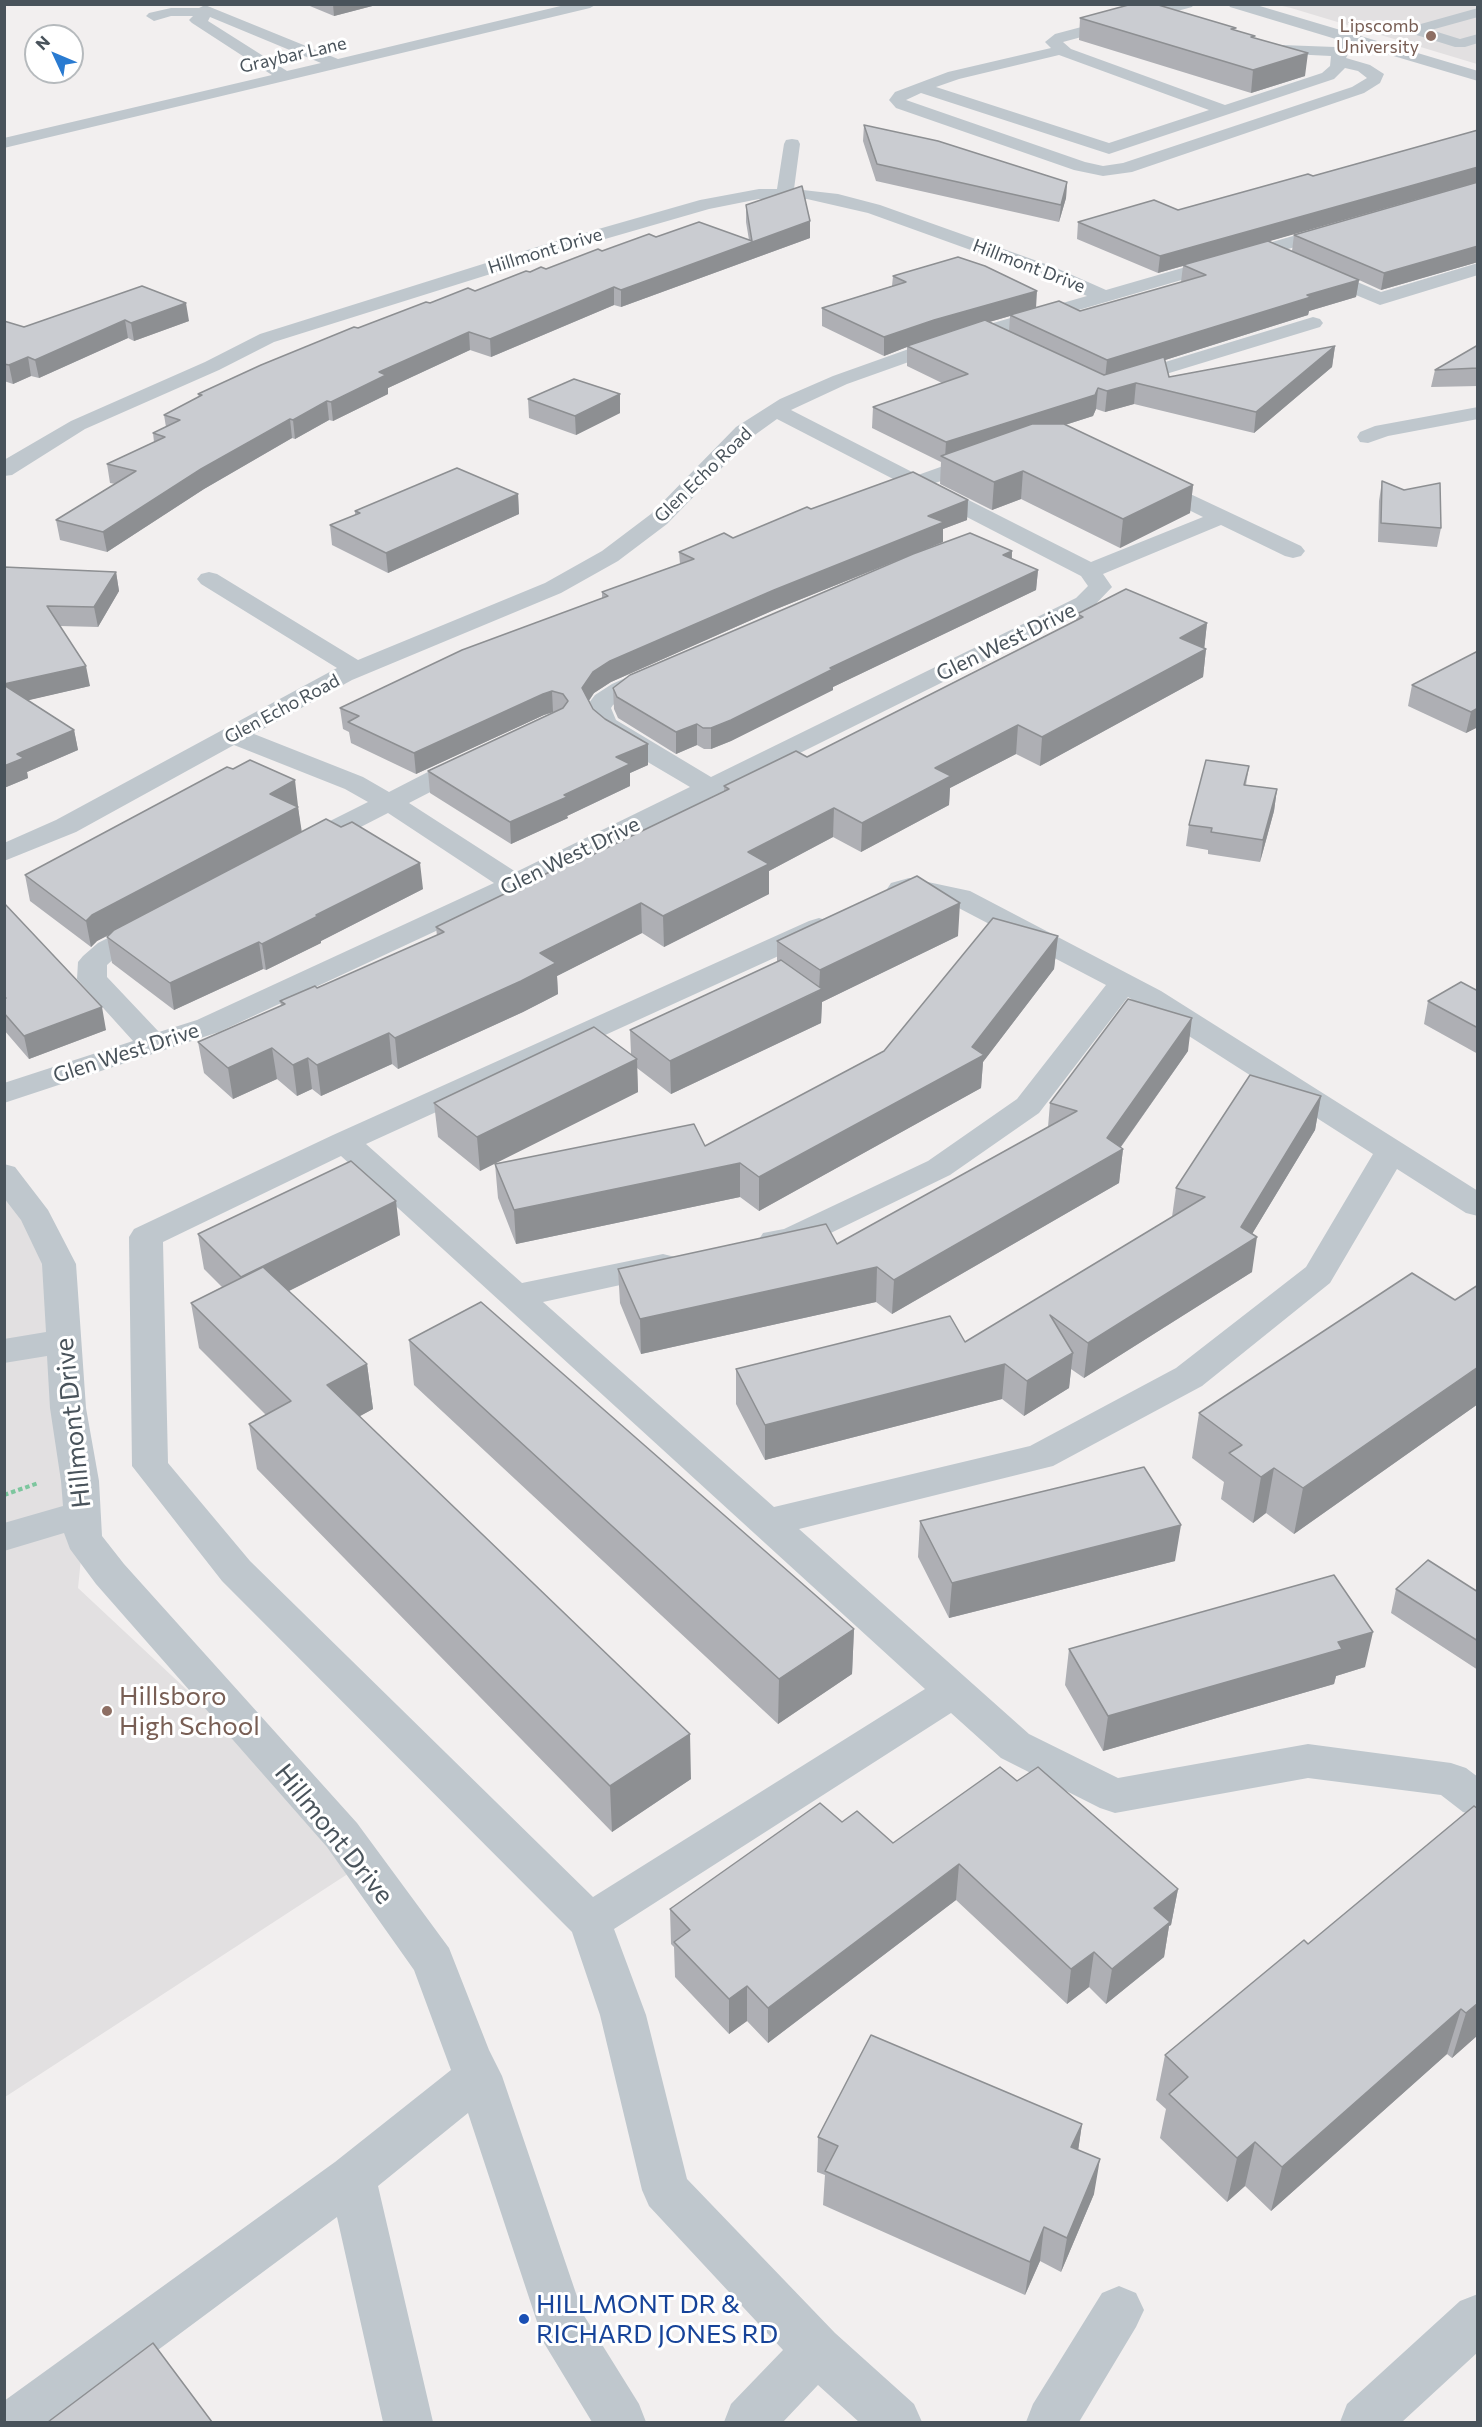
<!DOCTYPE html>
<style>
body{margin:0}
#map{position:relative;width:1482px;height:2427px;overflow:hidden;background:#f2efef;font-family:Commissioner,sans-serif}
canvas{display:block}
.frame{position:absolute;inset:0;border:6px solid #49535b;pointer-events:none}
.north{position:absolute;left:24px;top:24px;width:60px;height:60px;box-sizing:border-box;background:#fff;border:2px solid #b6babd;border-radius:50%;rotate:314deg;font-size:16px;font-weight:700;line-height:24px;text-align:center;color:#49535b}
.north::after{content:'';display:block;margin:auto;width:21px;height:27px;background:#2a7bd1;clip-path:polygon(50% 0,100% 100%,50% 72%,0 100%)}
</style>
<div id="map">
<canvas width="1482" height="2427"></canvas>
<div class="frame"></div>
<div class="north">N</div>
</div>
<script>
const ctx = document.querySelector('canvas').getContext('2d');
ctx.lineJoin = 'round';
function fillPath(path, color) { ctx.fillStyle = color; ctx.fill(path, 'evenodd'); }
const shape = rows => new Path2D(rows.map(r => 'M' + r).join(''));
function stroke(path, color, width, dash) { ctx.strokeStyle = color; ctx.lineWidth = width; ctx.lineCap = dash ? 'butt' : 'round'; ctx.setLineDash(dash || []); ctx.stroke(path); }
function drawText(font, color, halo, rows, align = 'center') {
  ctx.font = font + ' Commissioner,sans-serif'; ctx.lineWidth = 6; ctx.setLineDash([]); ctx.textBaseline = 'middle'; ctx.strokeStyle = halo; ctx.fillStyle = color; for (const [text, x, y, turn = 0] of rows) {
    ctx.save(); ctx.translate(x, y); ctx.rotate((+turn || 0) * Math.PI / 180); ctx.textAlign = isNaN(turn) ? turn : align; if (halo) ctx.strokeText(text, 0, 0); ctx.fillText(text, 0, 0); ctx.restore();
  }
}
fillPath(shape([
 [1278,5,1477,5,1477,64,1291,8],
 [4,1174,36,1218,83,1539,78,1588,342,1835,363,1864,5,2097]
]), '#e2e0e1');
stroke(shape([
 [4,1495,38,1483]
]), '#7dc69e', 4, [4.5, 3]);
fillPath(shape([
 [569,4,597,4,590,8,4,148,4,138,272,75,192,23,189,20,193,16,171,16,154,21,146,16,149,13,171,8,199,8,205,5,338,59,569,4],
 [210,17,321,63,287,71,208,21,210,17],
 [1168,4,1194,4,1192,7,1063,42,1071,49,1225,105,1322,73,1330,66,1331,56,1250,52,1247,49,1250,46,1255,44,1335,47,1339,40,1230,7,1228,4,1253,4,1478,71,1478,81,1353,44,1346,58,1370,65,1384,74,1380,83,1364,93,1132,172,1103,176,1074,170,896,108,889,100,895,92,948,72,1051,48,1045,42,1055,34,1168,4],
 [1059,55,1209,110,1109,143,936,87,959,79,1059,55],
 [1345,68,1358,71,1367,78,1352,87,1123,163,1103,166,1085,162,906,100,921,93,1109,154,1334,79,1345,68],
 [1478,8,1478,17,1431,30,1460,39,1478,34,1478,43,1465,47,1455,47,1410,33,1407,30,1410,27,1478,8],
 [792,139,798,140,800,144,794,189,838,194,880,205,1054,267,1106,290,1331,225,1343,225,1346,229,1343,233,948,348,847,384,791,410,918,475,974,455,982,453,990,455,993,460,990,465,935,483,1091,562,1203,517,1144,488,1141,483,1144,478,1152,476,1301,546,1305,551,1301,556,1293,558,1285,556,1221,525,1103,574,1112,587,1092,608,524,890,219,1032,4,1103,4,1083,133,1041,77,979,78,962,83,956,98,943,139,922,149,919,159,922,163,928,159,934,118,955,107,965,107,977,159,1032,197,1020,494,883,388,813,310,853,300,855,290,853,286,847,290,841,368,802,345,789,234,745,76,832,4,861,4,843,56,820,337,668,201,584,197,579,201,574,209,572,217,574,358,660,545,583,602,551,651,514,736,427,780,399,833,376,934,340,1087,296,1040,275,868,213,807,199,759,199,709,209,567,250,274,342,219,370,85,429,12,475,4,476,4,460,71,421,205,362,260,334,553,242,700,200,759,189,777,189,784,144,786,140,792,139],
 [777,419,1081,576,1088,586,1076,598,711,777,616,720,611,708,613,705,630,694,661,680,664,675,661,670,652,668,643,670,612,684,595,695,585,708,596,729,607,738,690,787,516,872,409,803,477,768,481,762,477,756,468,754,459,756,389,792,363,777,254,734,352,680,561,593,618,561,667,524,752,437,777,419],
 [1478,263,1478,275,1380,305,1310,276,1308,272,1310,268,1317,266,1324,268,1381,292,1478,263],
 [1313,317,1320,319,1323,323,1320,327,1130,385,1123,387,1116,385,1113,381,1116,377,1313,317],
 [1478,407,1478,419,1388,436,1368,443,1360,442,1357,437,1360,432,1375,426,1478,407],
 [909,878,970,891,1161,991,1478,1191,1478,1216,1466,1213,1397,1169,1330,1283,1202,1386,1053,1466,799,1529,1029,1734,1118,1778,1308,1744,1451,1763,1466,1768,1478,1777,1478,1817,1463,1812,1441,1795,1308,1778,1115,1813,1100,1808,1001,1758,951,1713,614,1929,646,2015,687,2179,835,2333,914,2404,922,2422,859,2422,818,2385,783,2422,724,2422,731,2404,783,2350,649,2206,642,2190,600,2015,572,1932,222,1581,132,1466,129,1237,134,1229,333,1135,809,921,819,918,829,921,833,927,829,933,366,1144,522,1283,663,1254,675,1257,680,1265,675,1273,543,1302,774,1507,1030,1446,1176,1368,1306,1267,1373,1154,1128,997,1039,1113,950,1175,804,1246,775,1252,763,1249,758,1241,763,1233,784,1229,928,1161,1017,1099,1106,985,951,904,911,895,901,897,891,895,887,889,891,883,909,878],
 [341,1156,754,1533,925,1689,593,1897,250,1561,168,1463,163,1242,341,1156],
 [4,1164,15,1167,48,1210,76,1264,86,1408,99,1481,102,1536,124,1564,357,1823,449,1948,489,2050,502,2076,583,2314,639,2404,646,2422,592,2422,544,2343,468,2113,378,2186,433,2422,383,2422,337,2217,61,2422,4,2422,4,2401,335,2162,451,2070,414,1970,327,1847,96,1584,70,1549,64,1533,4,1551,4,1523,63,1506,61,1481,50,1408,47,1356,4,1363,4,1339,46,1332,42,1264,21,1220,4,1198,4,1164],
 [1119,2286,1136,2293,1144,2310,1136,2327,1079,2422,1026,2422,1033,2404,1102,2293,1119,2286],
 [1478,2294,1478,2352,1402,2422,1340,2422,1347,2404,1460,2301,1478,2294]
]), '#bfc7cd');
fillPath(shape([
 [305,4,380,4,334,16],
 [1080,18,1236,31,1254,38,1305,76,1251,93,1079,40],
 [864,125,1067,182,1066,198,1059,222,876,181,863,141],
 [1478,130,1478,182,1269,241,1292,251,1294,235,1478,182,1478,262,1381,290,1359,280,1356,297,1309,311,1308,315,1165,360,1169,377,1335,346,1332,367,1254,433,1134,404,1105,412,1096,409,1093,416,1065,425,1193,485,1190,513,1120,548,1021,499,992,510,940,484,941,462,872,428,873,407,942,383,907,366,907,347,884,356,822,326,822,308,892,286,893,276,1036,307,1080,311,1181,282,1183,266,1158,273,1077,239,1078,222,1178,210,1313,176],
 [1010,316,1009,331,989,322],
 [746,205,810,238,621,307,614,305,491,357,470,350,388,388,388,394,333,421,329,420,295,439,292,438,204,489,107,552,60,540,56,520,115,484,110,483,107,464,154,442,153,433,166,427,164,415,199,397,198,394,358,328,430,303,475,291,530,272,546,269,602,251,656,237,749,240,746,222],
 [142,286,189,321,134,341,128,338,39,378,31,376,13,384,4,381,4,321,24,327],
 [1478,345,1478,386,1431,387,1435,370],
 [528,399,620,413,576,435,529,418],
 [1382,481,1441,528,1437,547,1378,542,1379,501],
 [518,494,519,514,388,573,332,545,330,525,355,515,355,511],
 [968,500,967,520,943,529,943,542,774,610,611,682,594,693,589,701,593,709,605,719,648,744,648,765,630,773,630,786,567,816,568,818,511,844,430,793,428,771,554,712,544,715,416,774,351,743,349,732,343,729,340,708,602,598,602,592,680,564,679,552,733,538,811,509],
 [1012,551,1012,559,1038,570,1036,590,833,687,833,690,731,741,711,749,704,749,697,745,676,754,618,718,614,709,613,688],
 [4,567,116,572,119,591,98,627,60,626,90,686,28,700,74,730,78,750,27,772,28,778,4,788],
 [1077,614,1207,623,1204,648,1206,649,1203,677,1040,766,1016,754,950,788,949,805,861,852,833,837,769,871,769,894,664,947,642,933,557,976,558,994,523,1012,398,1069,392,1064,321,1096,312,1089,297,1096,277,1079,233,1099,204,1073,198,1042,281,1006,280,1001,317,988,437,936,436,927,592,855,724,791,724,786,807,757,1076,620],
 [1478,651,1478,727,1466,733,1408,706,1412,685],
 [1249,766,1246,785,1277,789,1274,811,1260,862,1208,854,1208,850,1186,846,1189,825],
 [298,806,297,807,298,807,301,832,423,889,321,941,321,943,266,970,263,969,174,1010,112,963,107,937,111,934,97,941,91,947,30,901,25,875],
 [4,903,106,1030,29,1059,4,1030],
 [958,936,822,1002,821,1023,671,1094,637,1068,638,1092,480,1171,438,1137,434,1103,631,1054,630,1030,777,962,777,941],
 [1058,936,1054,969,983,1062,981,1088,759,1211,740,1197,516,1244,498,1198,495,1164,705,1146,884,1051],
 [1478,991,1478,1054,1424,1024,1428,1001],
 [1188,1051,1121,1147,1123,1149,1119,1183,892,1314,876,1302,641,1354,620,1303,618,1269,837,1244,1048,1127,1050,1103],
 [1321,1096,1315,1130,1252,1234,1252,1272,1084,1378,1071,1369,1069,1388,1024,1416,1002,1399,765,1460,736,1404,736,1369,965,1342,1172,1217,1176,1188],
 [198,1234,400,1235,289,1291,367,1364,373,1409,359,1416,691,1779,612,1832,257,1469,249,1424,266,1415,199,1348,191,1303,222,1287,204,1269],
 [1478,1285,1478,1404,1294,1534,1266,1513,1253,1523,1221,1499,1224,1482,1192,1458,1199,1413,1455,1300],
 [409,1340,854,1629,852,1674,778,1724,414,1385],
 [920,1521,1175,1561,949,1618,918,1557],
 [1396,1589,1478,1592,1478,1670,1391,1613],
 [1069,1649,1365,1667,1336,1676,1334,1684,1103,1751,1065,1685],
 [1017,1781,1178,1889,1171,1925,1169,1926,1164,1957,1106,2004,1089,1987,1067,2004,956,1900,768,2043,747,2021,729,2034,675,1977,674,1947,671,1944,670,1909,842,1822,893,1843],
 [1474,1806,1478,2035,1452,2058,1447,2054,1271,2211,1245,2186,1227,2202,1160,2138,1166,2109,1156,2100,1165,2055,1308,1944],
 [1082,2124,1078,2150,1094,2194,1061,2272,1040,2261,1025,2295,823,2205,825,2175,817,2172,818,2137]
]), '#aeafb4');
fillPath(shape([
 [333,4,380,4,334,16],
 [1308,53,1305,76,1251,93,1253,70],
 [1478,167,1477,182,1158,273,1160,256],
 [1067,182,1066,198,1059,222,1061,205],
 [810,221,810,238,621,307,621,290],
 [1478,246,1478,262,1381,290,1384,273],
 [1359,280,1356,297,1309,311,1308,315,1105,379,1107,360,1307,295],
 [614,287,614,305,491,357,490,339],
 [1037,291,1036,308,1010,315,1010,316,907,346,907,347,884,356,884,337,934,320],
 [186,303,189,321,134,341,131,323],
 [125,320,128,338,39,378,35,360],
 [469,332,470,350,388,388,388,394,333,421,331,402,379,372],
 [1335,346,1332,367,1254,433,1256,412],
 [28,357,31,376,13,384,9,365],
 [1136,383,1134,404,1105,412,1107,391],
 [1098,388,1096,409,1093,416,952,461,945,458,946,442],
 [620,394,620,413,576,435,575,416],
 [327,401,329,420,295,439,293,420],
 [290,419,292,438,204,489,107,552,103,532,201,469],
 [1023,471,1021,499,992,510,994,482],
 [1193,485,1190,513,1120,548,1123,519],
 [518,494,519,514,388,573,386,553],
 [968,500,967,520,943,529,943,542,774,610,611,682,594,693,583,709,582,688,593,672,610,661,928,516],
 [1012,551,1011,571,1003,555],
 [1038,570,1036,590,833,687,833,690,731,741,711,749,711,728,830,668],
 [116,572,119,591,98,627,94,607],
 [1207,623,1204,651,1206,649,1203,677,1040,766,1042,737,1180,638],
 [86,666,90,686,8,705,4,684],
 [552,691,553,712,544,715,416,774,414,753,543,694],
 [1478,708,1478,727,1466,733,1471,712],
 [697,724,697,745,676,754,676,732],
 [1018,725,1016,754,950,788,949,805,861,852,862,823,935,768],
 [74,730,78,750,27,772,28,778,4,788,4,766,17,754],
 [648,744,648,765,630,773,630,786,567,816,568,818,511,844,510,822,564,795,616,757],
 [295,780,298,806,274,820,270,794],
 [1277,789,1274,811,1260,862,1263,840],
 [298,807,302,833,97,941,91,947,86,921,92,915],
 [834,808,833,837,769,871,769,894,664,947,663,916,748,852],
 [420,863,423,889,321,941,321,943,266,970,262,944,316,915],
 [641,903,642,933,557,976,558,994,523,1012,398,1069,395,1038,540,953],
 [960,903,958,936,822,1002,821,1023,671,1094,670,1061,819,991,820,970],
 [1058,936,1054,969,983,1062,981,1088,759,1211,759,1177,972,1047],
 [259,942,263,969,174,1010,170,983],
 [102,1007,106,1030,29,1059,24,1036],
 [1192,1018,1188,1051,1117,1152,1123,1149,1119,1183,892,1314,894,1280,1107,1138],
 [389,1033,392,1064,321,1096,317,1065],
 [272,1048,277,1079,233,1099,228,1068],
 [308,1058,312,1089,297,1096,293,1065],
 [637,1059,638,1092,480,1171,477,1137],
 [1321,1096,1315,1130,1246,1244,1257,1237,1252,1272,1084,1378,1088,1343,1241,1227],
 [740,1163,740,1197,516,1244,514,1210],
 [396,1201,400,1235,247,1312,241,1277],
 [877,1267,876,1302,641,1354,640,1319],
 [1073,1353,1069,1388,1024,1416,1027,1381],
 [367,1364,373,1409,333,1431,327,1385],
 [1005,1364,1002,1399,765,1460,765,1425],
 [1478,1367,1478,1404,1294,1534,1303,1488],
 [1274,1468,1266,1513,1253,1523,1261,1477],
 [1181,1525,1175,1561,949,1618,952,1583],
 [854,1629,852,1674,778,1724,779,1679],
 [1373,1632,1365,1667,1336,1676,1334,1684,1103,1751,1108,1716,1338,1642],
 [690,1734,691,1779,612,1832,610,1786],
 [959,1864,956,1900,768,2043,768,2008],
 [1178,1889,1171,1925,1169,1926,1164,1957,1106,2004,1112,1969,1154,1908],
 [1094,1952,1089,1987,1067,2004,1071,1969],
 [747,1986,747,2021,729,2034,729,1999],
 [1478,2003,1478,2035,1452,2058,1466,2013],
 [1461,2009,1447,2054,1271,2211,1282,2167],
 [1082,2124,1077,2158,1071,2147],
 [1255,2142,1245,2186,1227,2202,1237,2158],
 [1100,2159,1094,2194,1061,2272,1067,2238],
 [1044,2227,1040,2261,1025,2295,1030,2262]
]), '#8d8f92');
const building = shape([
 [1132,4,1155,4,1236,28,1231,29,1255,36,1251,37,1308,53,1253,70,1080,18,1132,4],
 [864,125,938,141,1067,182,1061,205,877,164,864,125],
 [1478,130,1478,167,1160,256,1078,222,1154,200,1178,210,1308,174,1313,176,1478,130],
 [1478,182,1478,246,1384,273,1294,235,1478,182],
 [802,186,810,221,621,290,614,287,490,339,469,332,379,372,386,375,331,402,327,401,293,420,290,419,201,469,103,532,56,520,136,471,107,464,165,437,153,433,180,420,164,415,202,395,198,394,261,365,354,327,358,328,426,302,430,303,468,288,475,291,526,271,530,272,541,267,546,269,598,249,602,251,649,234,656,237,699,222,752,241,746,205,802,186],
 [1268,241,1359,280,1307,295,1311,297,1107,360,1010,315,1059,301,1080,311,1206,275,1183,265,1268,241],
 [958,257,985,266,1037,291,934,320,884,337,822,308,906,282,893,276,958,257],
 [142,286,186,303,131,323,125,320,35,360,28,357,9,365,4,364,4,321,24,327,142,286],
 [985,320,1104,375,1164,357,1169,377,1335,346,1256,412,1136,383,1107,391,1098,388,1095,395,946,442,873,407,968,374,907,346,985,320],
 [1478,345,1478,368,1435,370,1478,345],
 [574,379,620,394,575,416,528,399,574,379],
 [1032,424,1064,424,1193,485,1123,519,1023,471,994,482,941,456,1032,424],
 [457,468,518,494,386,553,330,525,360,513,355,511,457,468],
 [913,472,968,500,928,516,944,522,774,590,610,661,593,672,582,688,593,709,605,719,648,744,616,757,630,764,564,795,567,797,510,822,428,771,563,708,568,701,563,694,552,691,543,694,414,753,348,722,359,716,340,708,462,650,608,596,602,592,694,559,679,552,724,533,733,538,807,507,811,509,913,472],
 [1382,481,1404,490,1440,483,1441,528,1381,523,1382,481],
 [970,533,1012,551,1003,555,1038,570,830,668,833,669,731,720,711,728,703,728,697,724,676,732,617,697,613,688,630,675,913,554,970,533],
 [4,567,116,572,94,607,47,606,86,666,4,684,4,567],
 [1126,589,1207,623,1180,638,1206,649,1042,737,1018,725,935,768,951,776,862,823,834,808,748,852,769,864,663,916,641,903,540,953,556,963,521,981,395,1038,389,1033,317,1065,308,1058,293,1065,272,1048,228,1068,198,1042,285,1004,280,1001,315,986,317,988,444,932,436,927,589,853,592,855,729,789,724,786,796,751,807,757,1083,617,1077,614,1126,589],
 [1478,651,1478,708,1471,712,1412,685,1478,651],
 [4,685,74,730,17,754,24,758,4,766,4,685],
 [250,760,295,780,270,794,298,807,92,915,86,921,25,875,227,767,233,769,250,760],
 [1206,760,1249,766,1244,785,1277,789,1263,840,1211,832,1212,828,1189,825,1206,760],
 [326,819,341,827,352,822,420,863,316,915,318,916,262,944,259,942,170,983,107,937,114,930,326,819],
 [917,876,960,903,820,970,777,941,917,876],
 [4,903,102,1007,24,1036,4,1013,4,999,6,998,4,996,4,903],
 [993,918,1058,936,972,1047,984,1055,759,1177,740,1163,514,1210,495,1164,694,1124,705,1146,884,1051,993,918],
 [781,960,822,989,670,1061,630,1030,781,960],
 [1461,982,1478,991,1478,1028,1428,1001,1461,982],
 [1128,999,1192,1018,1107,1138,1123,1149,894,1280,877,1267,640,1319,618,1269,826,1224,837,1244,1077,1111,1050,1103,1128,999],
 [594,1027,637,1059,477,1137,434,1103,594,1027],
 [1250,1075,1321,1096,1241,1227,1257,1237,1088,1343,1050,1315,1073,1353,1027,1381,1005,1364,765,1425,736,1369,950,1316,965,1342,1205,1197,1176,1188,1250,1075],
 [351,1161,396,1201,241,1277,198,1234,351,1161],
 [263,1267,367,1364,327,1385,690,1734,610,1786,249,1424,291,1401,191,1303,263,1267],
 [1412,1273,1455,1300,1478,1285,1478,1367,1303,1488,1274,1468,1261,1477,1229,1453,1242,1445,1199,1413,1412,1273],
 [481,1302,854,1629,779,1679,409,1340,481,1302],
 [1144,1467,1181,1525,952,1583,920,1521,1144,1467],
 [1428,1560,1478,1592,1478,1641,1396,1589,1428,1560],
 [1334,1575,1373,1632,1338,1642,1342,1649,1108,1716,1069,1649,1334,1575],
 [1000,1767,1017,1781,1038,1767,1178,1889,1154,1908,1170,1922,1112,1969,1094,1952,1071,1969,959,1864,768,2008,747,1986,729,1999,674,1942,690,1930,670,1909,820,1803,842,1822,857,1811,893,1843,1000,1767],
 [1474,1806,1478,1809,1478,2003,1466,2013,1461,2009,1282,2167,1255,2142,1237,2158,1169,2094,1188,2077,1165,2055,1304,1940,1308,1944,1474,1806],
 [871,2035,1082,2124,1071,2147,1100,2159,1067,2238,1044,2227,1030,2262,825,2171,838,2146,818,2137,871,2035],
 [153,2343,212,2422,48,2422,153,2343]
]);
fillPath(building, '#caccd1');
stroke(building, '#8d8f92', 1.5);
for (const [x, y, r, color] of [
 [1431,36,6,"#8d6e63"],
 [107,1711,6,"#8d6e63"],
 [524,2319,6,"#1a4fb4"]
]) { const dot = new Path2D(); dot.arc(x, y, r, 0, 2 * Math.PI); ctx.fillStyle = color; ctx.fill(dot); stroke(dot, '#fff', 2); }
drawText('18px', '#785e54', '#fff', [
 ["Lipscomb",1419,26],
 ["University",1419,47]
], 'right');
drawText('18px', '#49535b', '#fff', [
 ["Graybar Lane",293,55,-13],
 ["Hillmont Drive",545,251,-17],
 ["Hillmont Drive",1029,266,21],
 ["Glen Echo Road",703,475,-44],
 ["Glen Echo Road",282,709,-28]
]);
drawText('21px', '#49535b', '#fff', [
 ["Glen West Drive",1006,642,-26],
 ["Glen West Drive",570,856,-26],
 ["Glen West Drive",126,1053,-18]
]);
drawText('26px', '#49535b', '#fff', [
 ["Hillmont Drive",73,1423,-96],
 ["Hillmont Drive",334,1834,51]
]);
drawText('26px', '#785e54', '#fff', [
 ["Hillsboro",119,1696],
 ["High School",119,1726]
], 'left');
drawText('26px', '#164399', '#fff', [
 ["HILLMONT DR &",536,2304],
 ["RICHARD JONES RD",536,2334]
], 'left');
</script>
